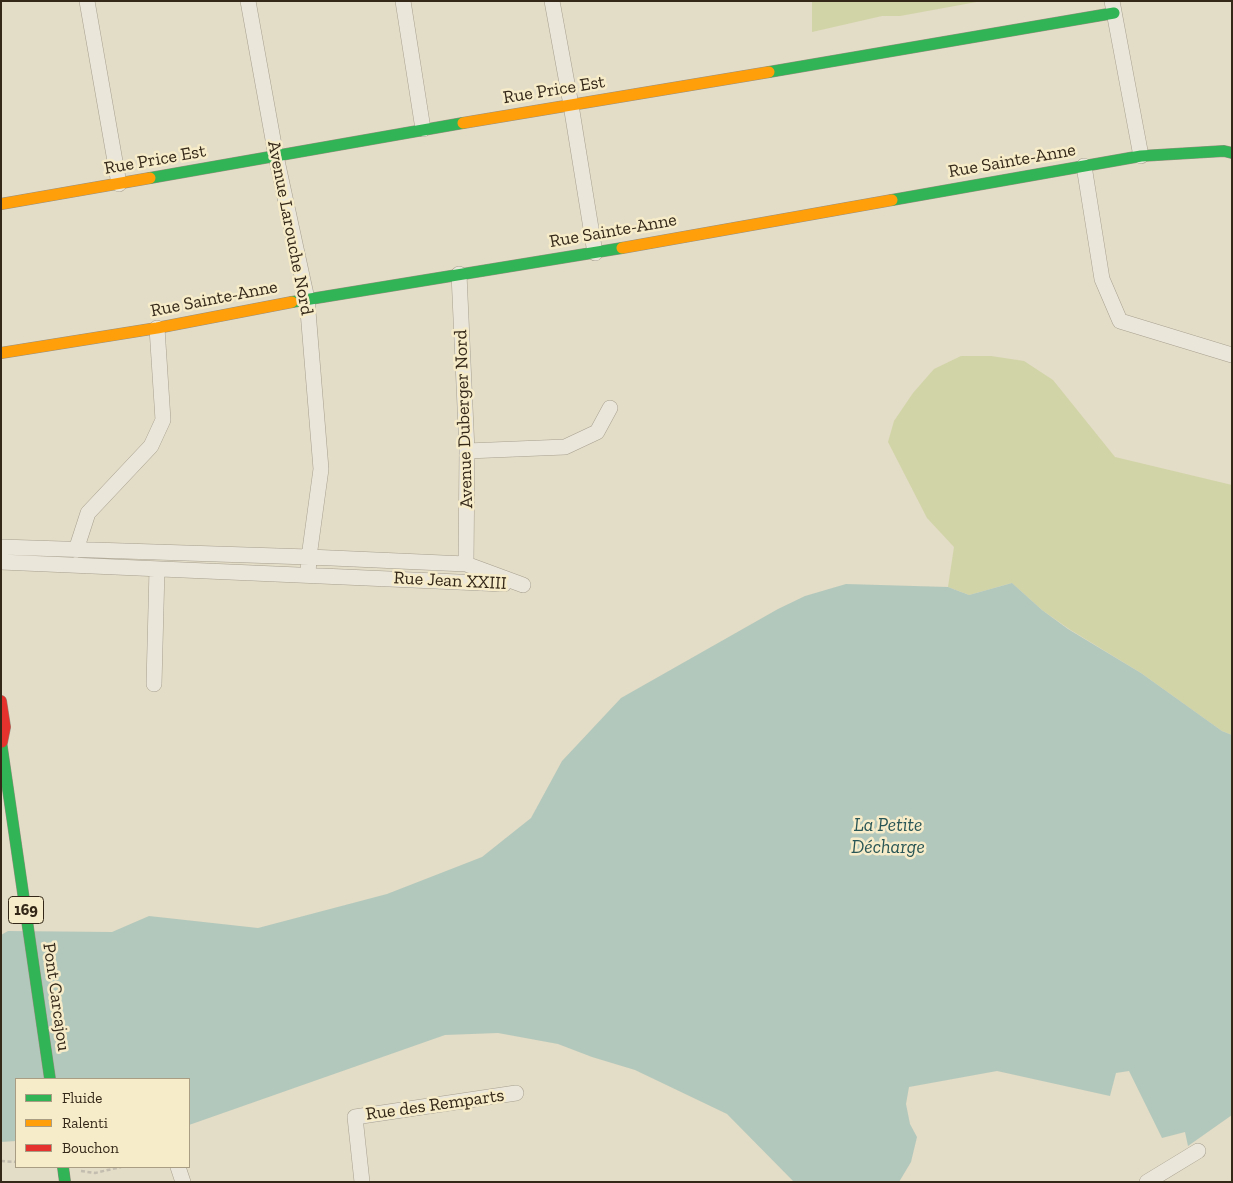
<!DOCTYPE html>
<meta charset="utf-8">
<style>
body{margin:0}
#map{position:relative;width:1233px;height:1183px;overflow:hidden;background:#e3dcc6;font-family:"Zilla Slab",serif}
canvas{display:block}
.frame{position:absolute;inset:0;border:2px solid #342819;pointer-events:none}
.legend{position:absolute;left:15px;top:1078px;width:175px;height:90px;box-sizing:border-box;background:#f7ecc9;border:1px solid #a99e83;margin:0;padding:6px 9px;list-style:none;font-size:15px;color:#342819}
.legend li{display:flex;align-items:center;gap:10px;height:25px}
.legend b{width:25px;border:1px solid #a99e83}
</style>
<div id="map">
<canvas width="1233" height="1183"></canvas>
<div class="frame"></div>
<ul class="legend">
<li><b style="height:6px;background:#30b455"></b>Fluide</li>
<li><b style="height:6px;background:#ff9f0a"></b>Ralenti</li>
<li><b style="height:6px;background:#e5322d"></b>Bouchon</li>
</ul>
</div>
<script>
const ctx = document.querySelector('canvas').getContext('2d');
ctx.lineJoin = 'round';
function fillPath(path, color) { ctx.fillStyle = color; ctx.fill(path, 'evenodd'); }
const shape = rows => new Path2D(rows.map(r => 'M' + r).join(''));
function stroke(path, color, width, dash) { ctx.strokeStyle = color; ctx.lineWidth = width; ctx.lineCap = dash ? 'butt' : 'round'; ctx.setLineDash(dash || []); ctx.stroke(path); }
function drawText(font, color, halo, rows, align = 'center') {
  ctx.font = font + ' "Zilla Slab",serif'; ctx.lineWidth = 5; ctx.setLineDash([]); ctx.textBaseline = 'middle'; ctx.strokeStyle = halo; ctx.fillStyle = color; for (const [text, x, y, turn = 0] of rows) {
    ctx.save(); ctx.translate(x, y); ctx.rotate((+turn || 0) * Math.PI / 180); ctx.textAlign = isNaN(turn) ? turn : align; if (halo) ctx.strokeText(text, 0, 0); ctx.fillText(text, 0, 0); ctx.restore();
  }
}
fillPath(shape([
 [812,1,982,1,900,16,882,16,812,32],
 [961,356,991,356,1024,361,1053,380,1115,457,1232,485,1232,735,1222,731,1141,673,1069,629,1042,610,1012,583,969,595,948,587,954,547,927,518,888,442,894,421,913,393,934,369]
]), '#d1d4a7');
fillPath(shape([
 [1012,583,1042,610,1068,629,1141,673,1222,731,1232,735,1232,1115,1188,1146,1185,1132,1162,1138,1129,1071,1116,1073,1110,1096,997,1071,909,1087,906,1104,910,1124,917,1137,911,1162,899,1182,794,1182,727,1114,635,1070,592,1057,558,1044,498,1033,445,1035,189,1125,189,1079,16,1079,16,1141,1,1142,1,935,8,931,112,932,149,916,258,928,387,894,482,857,531,818,562,761,621,698,778,609,805,596,846,584,948,587,969,595]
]), '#b3c8bc');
const street = shape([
 [87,1,119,184],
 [248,1,276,156,307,299,321,469,309,557,308,575],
 [403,1,423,129],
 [552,1,571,105,595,253],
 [1112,1,1141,156],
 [1084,166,1102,279,1120,321,1232,355],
 [459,274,467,451,466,564],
 [467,451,565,447,597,432,610,408],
 [1,547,309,557,466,564,523,585],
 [76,550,88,513,151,446,163,420,157,328],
 [1,562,504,584],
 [154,684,157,569],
 [178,1167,183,1182],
 [362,1182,355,1117,516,1093],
 [1147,1182,1198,1151]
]);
const fast = shape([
 [769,72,1114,13],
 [150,178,463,123],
 [892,200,1141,156,1224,151,1232,153],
 [292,302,622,248],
 [1,741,50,1079]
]);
const slow = shape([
 [463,123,769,72],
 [1,204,150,178],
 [622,248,892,200],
 [1,353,157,328,292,302]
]);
const jam = shape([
 [1,701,5,727,2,742]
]);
stroke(street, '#a7a090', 16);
stroke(fast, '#978f80', 12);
stroke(slow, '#978f80', 12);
stroke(jam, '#978f80', 12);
stroke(shape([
 [1,1161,16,1162],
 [81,1171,95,1173,121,1167]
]), '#c3bdb0', 2.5, [4, 2.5]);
stroke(street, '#eae6d9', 15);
stroke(fast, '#30b455', 11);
stroke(slow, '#ff9f0a', 11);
stroke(jam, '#e5322d', 11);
const fastBridge = shape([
 [63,1167,65,1182]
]);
stroke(fastBridge, '#8c8577', 12, []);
stroke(fastBridge, '#30b455', 11);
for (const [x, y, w] of [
 [26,910,35]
]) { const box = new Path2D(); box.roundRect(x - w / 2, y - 13.5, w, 27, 4); ctx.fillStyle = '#f7ecc9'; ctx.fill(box); stroke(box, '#342819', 1); }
drawText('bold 16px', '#342819', null, [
 ["169",26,910]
]);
drawText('18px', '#342819', '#f7ecc9', [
 ["Rue Price Est",554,90,-9],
 ["Rue Price Est",155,160,-10],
 ["Rue Sainte-Anne",1012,161,-10],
 ["Avenue Larouche Nord",290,228,79],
 ["Rue Sainte-Anne",613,231,-10],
 ["Rue Sainte-Anne",214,299,-11],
 ["Avenue Duberger Nord",464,419,-92],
 ["Rue Jean XXIII",450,581,3],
 ["Pont Carcajou",56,997,82],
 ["Rue des Remparts",435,1105,-8]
]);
drawText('italic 19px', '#285555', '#f7ecc9', [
 ["La Petite",888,826],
 ["Décharge",888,848]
]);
</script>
